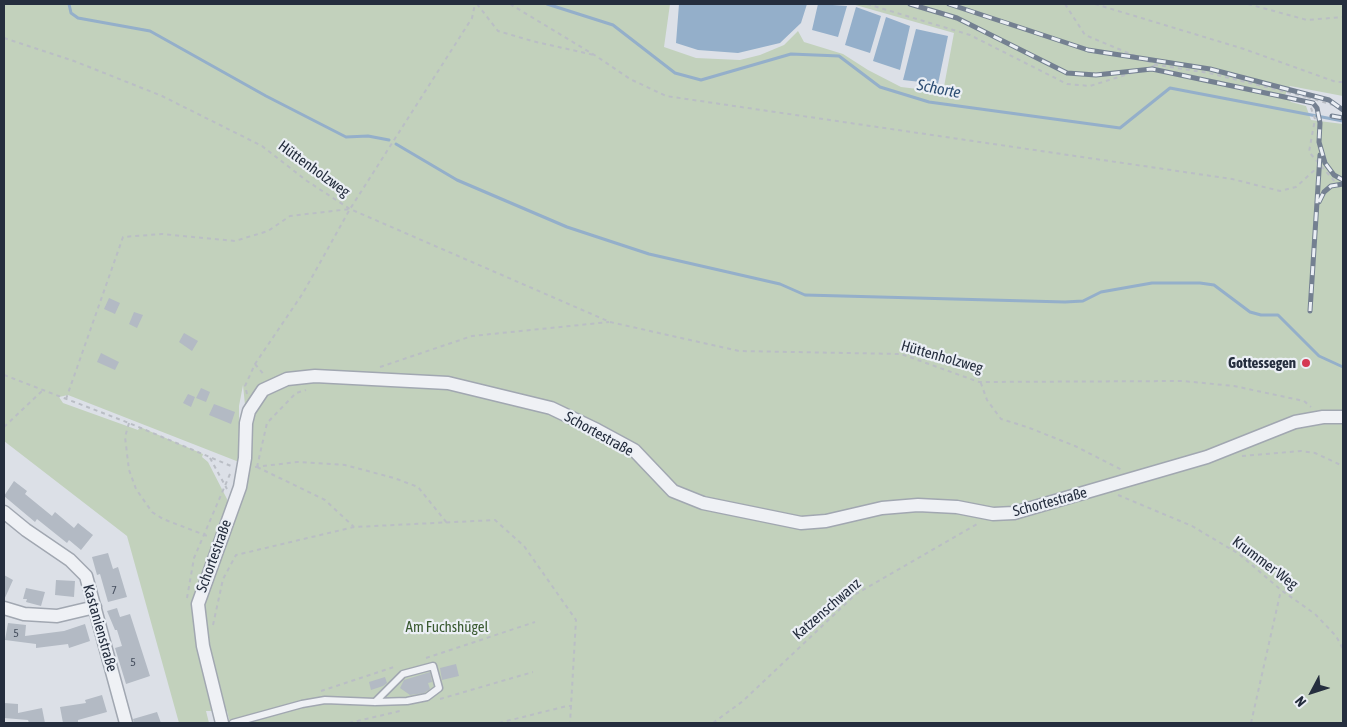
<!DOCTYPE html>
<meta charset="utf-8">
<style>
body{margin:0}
#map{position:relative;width:1347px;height:727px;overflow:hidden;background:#dce0e7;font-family:"Asap Condensed",sans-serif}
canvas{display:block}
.frame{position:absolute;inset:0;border:5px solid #252e3e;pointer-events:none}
.north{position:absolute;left:1287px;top:667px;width:50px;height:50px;-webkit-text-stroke:4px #ebeff5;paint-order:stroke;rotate:230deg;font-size:14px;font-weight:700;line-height:20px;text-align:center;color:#252e3e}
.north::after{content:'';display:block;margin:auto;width:18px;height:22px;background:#252e3e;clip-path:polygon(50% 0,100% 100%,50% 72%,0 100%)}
</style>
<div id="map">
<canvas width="1347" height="727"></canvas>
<div class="frame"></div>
<div class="north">N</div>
</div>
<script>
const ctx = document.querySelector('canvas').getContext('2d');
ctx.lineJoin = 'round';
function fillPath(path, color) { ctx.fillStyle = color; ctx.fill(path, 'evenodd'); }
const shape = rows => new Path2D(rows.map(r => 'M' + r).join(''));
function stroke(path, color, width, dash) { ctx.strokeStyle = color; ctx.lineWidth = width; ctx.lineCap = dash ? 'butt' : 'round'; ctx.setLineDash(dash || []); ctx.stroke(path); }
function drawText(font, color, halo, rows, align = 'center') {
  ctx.font = font + ' "Asap Condensed",sans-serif'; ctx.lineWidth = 4.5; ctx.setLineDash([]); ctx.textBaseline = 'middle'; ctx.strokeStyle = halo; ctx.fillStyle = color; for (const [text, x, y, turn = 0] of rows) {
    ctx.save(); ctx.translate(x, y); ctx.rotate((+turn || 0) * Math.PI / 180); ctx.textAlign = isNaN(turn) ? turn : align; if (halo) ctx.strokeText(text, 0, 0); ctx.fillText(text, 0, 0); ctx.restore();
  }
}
fillPath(shape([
 [4,4,670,4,664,47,696,58,740,60,760,55,784,45,798,31,804,42,843,54,868,70,901,87,943,92,954,33,852,4,1343,4,1343,96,1290,86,1285,95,1291,102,1306,106,1311,120,1343,124,1343,723,230,723,227,711,206,711,209,723,179,723,127,536,4,441],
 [243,385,251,465,217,552,212,548,219,523,228,505,227,499,208,462,202,457,203,454,140,427,138,430,63,403,59,397,68,395,239,462,239,406]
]), '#c2d1bc');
fillPath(shape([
 [679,4,807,4,801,23,780,43,738,53,698,50,676,43],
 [818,4,847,6,838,37,812,30],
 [856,7,881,16,870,53,845,45],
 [886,17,910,26,900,70,873,61],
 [916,29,948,36,938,84,903,80]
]), '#94afca');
stroke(shape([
 [69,4,71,13,78,18,150,31,266,96,346,137,368,136,389,140],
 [547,4,613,25,675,73,701,80,791,54,839,56,880,87,929,102,1120,128,1170,88,1343,121],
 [396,144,457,180,567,227,649,254,780,284,805,295,1065,302,1083,301,1101,292,1152,283,1200,283,1214,285,1250,312,1261,315,1278,315,1319,356,1343,367]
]), '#94afca', 3);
fillPath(shape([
 [109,298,120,303,115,314,104,309],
 [134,312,143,315,137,328,129,324],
 [184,333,198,341,192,351,179,342],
 [101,353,119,362,115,370,97,362],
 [201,388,210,392,206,402,196,398],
 [188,394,195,397,191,407,183,403],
 [214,404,235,412,231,424,209,415],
 [14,481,27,491,25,494,52,516,55,512,74,528,78,523,93,535,81,550,69,540,67,543,37,519,35,522,4,496],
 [108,553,113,569,118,567,127,597,108,602,100,574,97,575,92,557],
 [4,575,13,580,4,600],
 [56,580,75,581,74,597,55,595],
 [26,588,45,592,41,606,26,602,27,599,23,599],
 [117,608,120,617,130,614,150,676,126,684,115,648,122,646,117,630,115,630,107,611],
 [8,623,26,625,25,636,64,631,85,624,90,641,69,648,68,644,36,648,36,644,5,640],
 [456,664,459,676,442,680,440,668],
 [430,672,432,682,428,683,430,689,424,693,410,695,400,688,404,680],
 [385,677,387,683,383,686,371,690,369,682],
 [102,695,107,712,78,720,78,722,63,723,60,707,86,703,85,700],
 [4,703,18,704,18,713,42,708,45,723,29,723,28,720,4,718],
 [157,712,161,723,134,723,133,719]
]), '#b3bac4');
const lane = shape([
 [233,723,302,704,325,700,375,702,407,701,427,697,439,688,433,666,403,674,375,702]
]);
const street = shape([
 [4,512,26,530,70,560,86,576,126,723],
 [4,608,24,614,57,616,95,607],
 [222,723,203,646,198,604,240,487,245,458,246,423,249,411,263,390,287,379,315,376,448,383,551,408,597,430,634,450,673,491,703,503,801,523,826,521,882,508,918,505,957,507,993,514,1014,513,1207,457,1295,422,1323,417,1343,417]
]);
stroke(lane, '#a1a7b1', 9);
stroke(street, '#a1a7b1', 15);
stroke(shape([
 [477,4,498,31,532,41,594,55],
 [510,4,596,56,630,79,666,96,1232,179,1280,191,1296,187,1320,165],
 [867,4,970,35,1067,84,1090,86,1157,65],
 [1065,4,1085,35,1157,65,1209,73,1307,97,1315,119,1309,152,1343,191],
 [1095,4,1244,49,1336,82,1343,82],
 [1248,4,1307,20,1343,17],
 [4,38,74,61,162,96,262,146,307,181,350,209,610,322,739,351,901,354,979,382,1183,381,1234,386,1304,401,1311,407],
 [1307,97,1343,108],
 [255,364,265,376],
 [380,367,472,336,609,322],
 [4,375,129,423,231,466],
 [978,375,987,400,1001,419,1027,427,1075,446,1122,470],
 [247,394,245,386,255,364,303,293,350,209,472,18,475,4],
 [66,399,123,237,162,234,235,241,268,231,290,216,350,209],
 [129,423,125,437,129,470,136,489,152,512,163,519,210,537],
 [4,427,43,390],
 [1242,456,1301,451,1315,453,1343,466],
 [210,458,227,489],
 [255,467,297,462,345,465,394,478,418,487,447,523],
 [257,467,267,423,296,393,306,390],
 [257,467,325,500,354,527],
 [1118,495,1192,526,1239,554,1281,590,1315,614,1336,636,1343,649],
 [187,598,194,558,230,474],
 [213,625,223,579,236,555,354,527,495,520,524,546,576,620,570,723],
 [426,658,535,622],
 [321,691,397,666],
 [440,699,533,672],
 [349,723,400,711],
 [499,723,567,706,572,706],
 [713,723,743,701,856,594,977,524],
 [1251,723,1281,590]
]), '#babec5', 2, [4, 4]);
stroke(lane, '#eff1f5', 6);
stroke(street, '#eff1f5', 12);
const rail = shape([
 [910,4,957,18,1067,73,1096,75,1152,69,1313,103,1317,108,1320,123,1319,142,1325,163,1334,175,1343,180],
 [949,4,1088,50,1210,69,1329,100,1343,110],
 [1332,116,1343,118],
 [1319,202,1324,192,1331,186,1343,184],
 [1310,311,1320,155]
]);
stroke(rail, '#748091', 5);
stroke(rail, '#ebeff5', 3, [9]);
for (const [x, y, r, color] of [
 [1306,363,5,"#d53853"]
]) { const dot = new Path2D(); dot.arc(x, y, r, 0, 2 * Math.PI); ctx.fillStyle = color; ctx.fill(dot); stroke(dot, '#ebeff5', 2); }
drawText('12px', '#485160', null, [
 ["7",114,590],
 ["5",16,633],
 ["5",133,662]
]);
drawText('15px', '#252e3e', '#ebeff5', [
 ["Hüttenholzweg",314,169,36],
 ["Hüttenholzweg",942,357,16],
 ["Schortestraße",599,434,29],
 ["Schortestraße",1050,502,-15],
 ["Schortestraße",214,556,-70],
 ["Krummer Weg",1265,563,37],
 ["Katzenschwanz",827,609,-41],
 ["Kastanienstraße",100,628,74]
]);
drawText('bold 15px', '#252e3e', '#ebeff5', [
 ["Gottessegen",1296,363]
], 'right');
drawText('15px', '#3a5a31', '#ebeff5', [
 ["Am Fuchshügel",447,627]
]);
drawText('italic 16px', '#2d4e74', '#ebeff5', [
 ["Schorte",939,89,11]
]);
</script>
